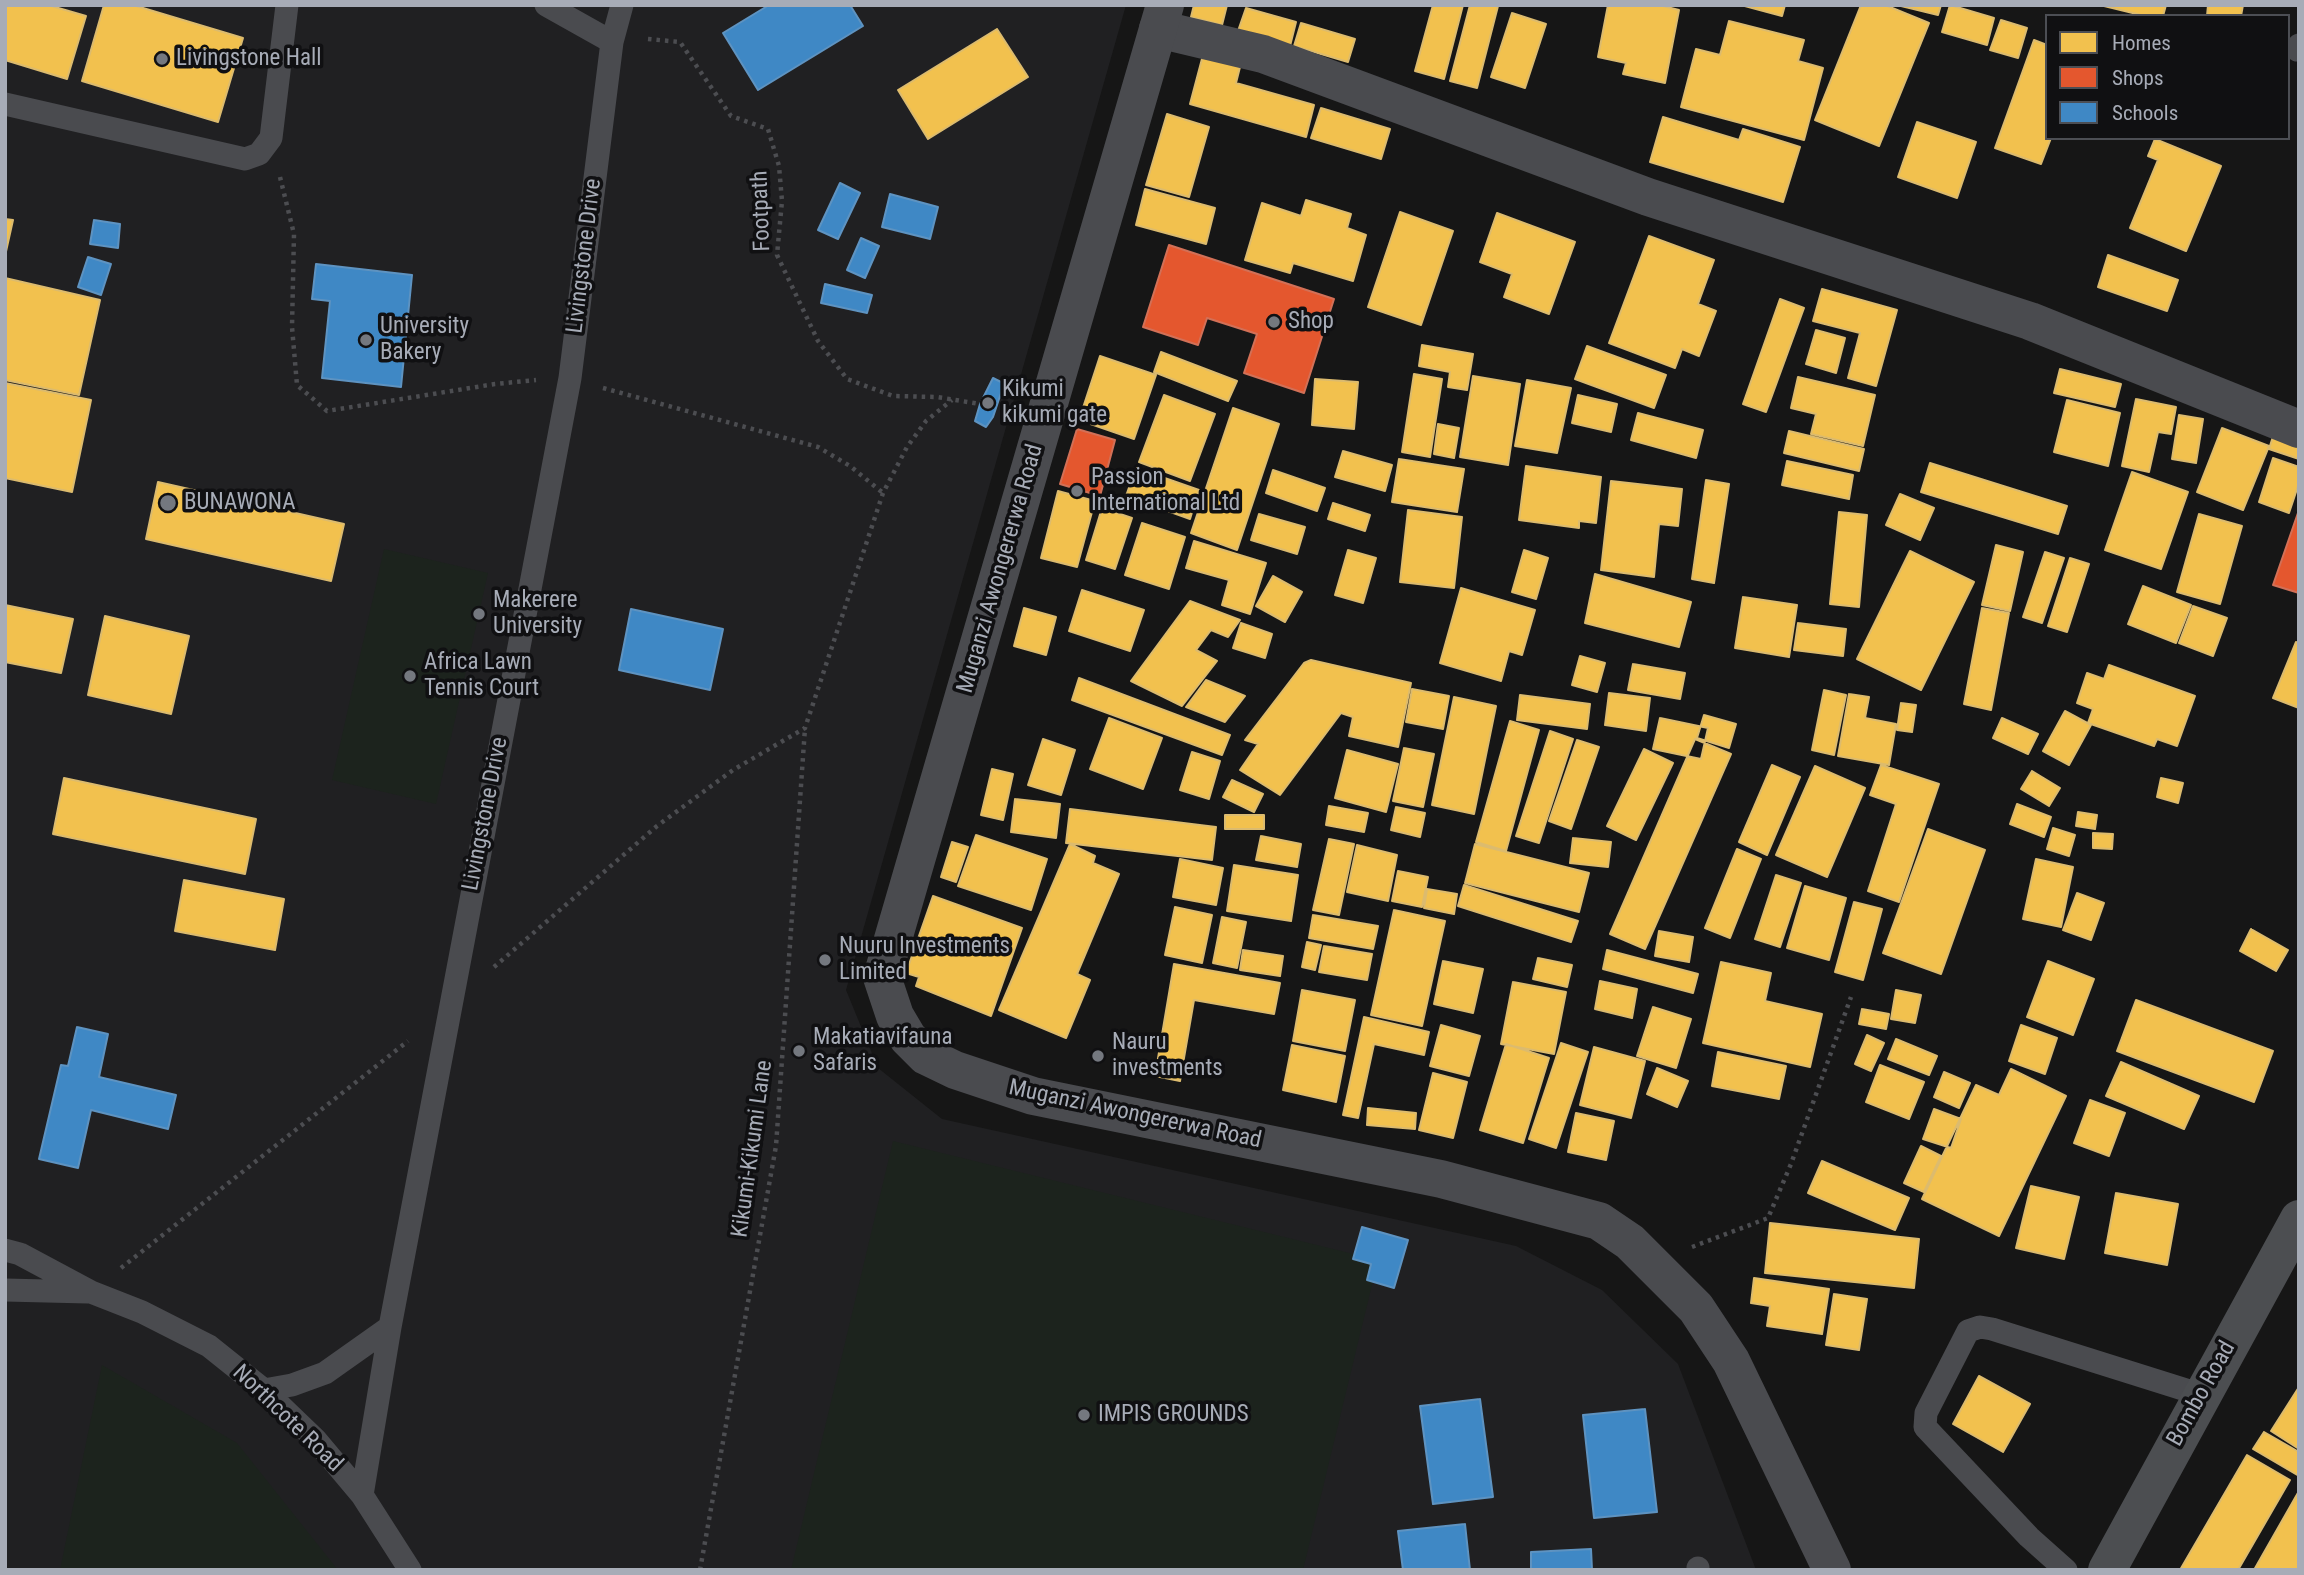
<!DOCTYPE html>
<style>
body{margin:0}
#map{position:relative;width:2304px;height:1575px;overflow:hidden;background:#161616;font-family:"Roboto Condensed",sans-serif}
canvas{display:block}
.frame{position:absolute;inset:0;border:7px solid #a7acb7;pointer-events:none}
.legend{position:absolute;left:2045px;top:14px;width:245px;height:126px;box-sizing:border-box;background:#101012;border:2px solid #4c4e54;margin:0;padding:9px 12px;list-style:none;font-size:21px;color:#a7acb7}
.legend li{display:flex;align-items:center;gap:14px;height:35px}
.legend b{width:35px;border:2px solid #4c4e54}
</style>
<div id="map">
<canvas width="2304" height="1575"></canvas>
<div class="frame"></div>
<ul class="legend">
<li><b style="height:19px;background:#f2c14e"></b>Homes</li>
<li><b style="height:19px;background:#e4572e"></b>Shops</li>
<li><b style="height:19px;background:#3f88c5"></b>Schools</li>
</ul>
</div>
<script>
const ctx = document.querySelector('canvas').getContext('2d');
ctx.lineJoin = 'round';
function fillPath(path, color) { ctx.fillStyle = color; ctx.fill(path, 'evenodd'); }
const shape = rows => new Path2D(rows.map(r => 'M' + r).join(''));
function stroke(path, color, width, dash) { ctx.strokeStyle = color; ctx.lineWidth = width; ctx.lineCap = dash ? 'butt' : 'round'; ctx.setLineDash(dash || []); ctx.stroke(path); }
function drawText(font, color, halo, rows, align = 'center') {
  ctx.font = font + ' "Roboto Condensed",sans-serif'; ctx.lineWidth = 7; ctx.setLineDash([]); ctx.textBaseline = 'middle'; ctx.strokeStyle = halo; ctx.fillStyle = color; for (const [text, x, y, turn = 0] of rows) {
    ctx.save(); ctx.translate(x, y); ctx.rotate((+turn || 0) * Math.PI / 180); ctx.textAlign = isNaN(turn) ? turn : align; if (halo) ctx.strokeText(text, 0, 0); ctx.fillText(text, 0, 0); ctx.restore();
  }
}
fillPath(shape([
 [5,5,1126,5,846,990,878,1068,942,1119,1516,1246,1602,1290,1678,1364,1756,1570,5,1570]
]), '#202022');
fillPath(shape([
 [384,549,488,573,436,804,332,780],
 [893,1141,1378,1260,1303,1570,791,1570],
 [102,1365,237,1443,338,1570,60,1570]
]), '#1c231d');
const homes = shape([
 [5,5,48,5,86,16,67,79,5,60,5,5],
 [104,5,133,5,243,38,218,122,82,81,104,5],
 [1194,5,1227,5,1222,25,1191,17,1194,5],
 [1433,5,1463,5,1444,79,1415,71,1433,5],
 [1470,5,1498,6,1477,88,1450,81,1470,5],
 [1608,5,1659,5,1679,10,1665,83,1623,74,1626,63,1598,57,1608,5],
 [1741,5,1785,5,1782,16,1741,5],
 [1861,5,1885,5,1929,23,1879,146,1815,120,1861,5],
 [1897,5,1941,5,1938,15,1897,5],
 [1950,5,1994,18,1987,45,1942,32,1950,5],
 [2100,5,2166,5,2163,16,2145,16,2100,5],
 [2208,5,2243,5,2241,16,2207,16,2208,5],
 [1246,8,1296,22,1290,46,1238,31,1246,8],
 [1512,13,1546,24,1525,88,1491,77,1512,13],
 [2001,20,2027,28,2018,58,1990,50,2001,20],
 [1729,21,1804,40,1798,61,1823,68,1804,140,1681,107,1696,49,1720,55,1729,21],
 [1301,23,1355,39,1348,62,1294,46,1301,23],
 [997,29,1028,77,928,139,898,90,997,29],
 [2034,40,2047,45,2047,138,2051,138,2041,164,1995,148,2034,40],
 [1203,55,1240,67,1236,83,1314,105,1306,137,1190,104,1203,55],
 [1321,108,1390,129,1381,159,1311,138,1321,108],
 [1167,114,1209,127,1189,197,1146,185,1167,114],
 [1663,117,1739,140,1743,129,1800,147,1783,202,1650,162,1663,117],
 [1917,122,1976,142,1957,198,1898,177,1917,122],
 [2155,139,2221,166,2186,251,2130,228,2158,160,2148,156,2155,139],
 [1145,189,1215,208,1206,244,1136,225,1145,189],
 [1306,200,1351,214,1347,228,1366,235,1353,281,1293,263,1290,273,1245,260,1262,203,1301,216,1306,200],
 [1400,212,1453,231,1421,325,1368,307,1400,212],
 [1497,213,1575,242,1549,314,1504,297,1512,274,1480,262,1497,213],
 [5,219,13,220,5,256,5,219],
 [1649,236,1714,260,1698,304,1716,311,1699,356,1682,349,1675,368,1609,343,1649,236],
 [2108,255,2178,280,2167,311,2098,287,2108,255],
 [5,278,100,300,79,395,5,380,5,278],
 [1822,289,1897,310,1876,386,1848,378,1860,333,1813,321,1822,289],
 [1780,299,1804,308,1766,412,1743,404,1780,299],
 [1816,330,1845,338,1836,373,1806,364,1816,330],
 [1422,345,1473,354,1467,390,1448,387,1450,372,1419,366,1422,345],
 [1587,346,1666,375,1654,408,1575,379,1587,346],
 [1161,352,1237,381,1228,401,1154,372,1161,352],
 [1100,356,1156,375,1134,439,1079,420,1100,356],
 [2060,369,2121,384,2115,407,2054,393,2060,369],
 [1414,374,1442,379,1430,457,1402,452,1414,374],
 [1473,376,1520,384,1508,465,1460,457,1473,376],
 [1798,377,1875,395,1863,446,1811,434,1816,414,1791,408,1798,377],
 [1315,379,1358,382,1354,429,1312,425,1315,379],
 [1527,380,1571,388,1557,453,1515,446,1527,380],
 [5,383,91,400,72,492,5,478,5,383],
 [1164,395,1215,414,1190,481,1139,462,1164,395],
 [1578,395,1617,404,1611,432,1572,423,1578,395],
 [2136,399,2176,407,2171,434,2158,432,2149,472,2122,466,2136,399],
 [2067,400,2120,413,2108,466,2054,452,2067,400],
 [1233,408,1279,424,1237,550,1191,533,1233,408],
 [1638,413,1703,430,1696,458,1631,440,1638,413],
 [2179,415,2203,419,2196,463,2172,459,2179,415],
 [1438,424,1459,428,1454,458,1434,454,1438,424],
 [2277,424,2299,432,2299,459,2269,449,2277,424],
 [2222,428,2269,446,2243,510,2197,492,2222,428],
 [1789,431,1864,449,1859,471,1784,453,1789,431],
 [1343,451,1392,465,1385,491,1335,477,1343,451],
 [2273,458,2299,467,2299,483,2289,513,2259,502,2273,458],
 [1399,459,1464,469,1457,512,1392,502,1399,459],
 [1787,461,1853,475,1849,499,1782,485,1787,461],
 [1930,463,2067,506,2058,534,1921,492,1930,463],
 [1526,466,1601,477,1596,523,1579,521,1579,528,1519,520,1526,466],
 [1136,468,1199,490,1190,519,1126,496,1136,468],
 [1273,470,1325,488,1317,511,1266,493,1273,470],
 [2132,472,2188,492,2161,569,2105,550,2132,472],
 [1706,480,1729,484,1714,583,1692,579,1706,480],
 [1611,481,1682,489,1678,526,1659,524,1654,577,1601,570,1611,481],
 [158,482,344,524,331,581,146,539,158,482],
 [1058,491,1095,501,1077,567,1041,558,1058,491],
 [1900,494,1934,508,1920,540,1886,525,1900,494],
 [1333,503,1370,515,1365,531,1328,519,1333,503],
 [1102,508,1132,518,1115,569,1086,560,1102,508],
 [1408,510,1462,517,1454,588,1400,582,1408,510],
 [1839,512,1867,515,1859,607,1830,604,1839,512],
 [1259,514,1305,527,1297,554,1251,540,1259,514],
 [2199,514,2242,526,2220,604,2177,592,2199,514],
 [1142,523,1185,537,1169,589,1125,575,1142,523],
 [1194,541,1266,563,1250,614,1222,605,1229,580,1186,568,1194,541],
 [1996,545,2023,552,2010,611,1982,605,1996,545],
 [1348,550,1376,558,1363,603,1335,595,1348,550],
 [1524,550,1548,558,1536,599,1512,592,1524,550],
 [1910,551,1974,582,1921,690,1857,659,1910,551],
 [2045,552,2064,558,2042,623,2023,617,2045,552],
 [2070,558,2089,564,2067,632,2048,626,2070,558],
 [1595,574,1691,602,1679,647,1585,623,1595,574],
 [1273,576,1302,592,1285,622,1256,606,1273,576],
 [2143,586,2191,605,2176,643,2128,624,2143,586],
 [1461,588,1535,610,1522,655,1509,651,1501,681,1440,663,1461,588],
 [1082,590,1144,610,1130,651,1069,631,1082,590],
 [1743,597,1797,605,1789,657,1735,648,1743,597],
 [1190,601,1240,620,1228,637,1211,630,1196,650,1217,661,1182,706,1131,681,1190,601],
 [5,605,73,619,61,673,5,662,5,605],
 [2193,606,2227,618,2213,656,2179,643,2193,606],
 [1024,608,1056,617,1046,655,1014,646,1024,608],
 [1982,608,2009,613,1991,710,1964,704,1982,608],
 [105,616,189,636,171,714,88,695,105,616],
 [1241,623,1272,634,1265,658,1233,648,1241,623],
 [1798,623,1846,629,1843,656,1794,650,1798,623],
 [2296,642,2299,643,2299,708,2273,698,2296,642],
 [1580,656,1605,663,1597,692,1572,685,1580,656],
 [1311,660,1411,683,1398,747,1349,736,1353,717,1341,713,1280,795,1240,770,1258,744,1245,740,1304,663,1311,660],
 [1633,664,1685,673,1680,699,1628,690,1633,664],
 [2109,665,2195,696,2177,746,2157,739,2154,746,2088,723,2093,709,2077,703,2087,673,2104,679,2109,665],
 [1079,678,1230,735,1222,755,1072,700,1079,678],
 [1206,680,1245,696,1225,722,1186,707,1206,680],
 [1412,689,1449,696,1443,729,1406,722,1412,689],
 [1824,690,1846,695,1834,755,1812,750,1824,690],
 [1609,693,1650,698,1646,731,1605,725,1609,693],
 [1849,694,1869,697,1865,718,1896,724,1889,765,1838,756,1849,694],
 [1520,695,1590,704,1587,729,1517,720,1520,695],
 [1454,697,1496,706,1474,814,1432,805,1454,697],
 [1901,703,1916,705,1912,732,1897,730,1901,703],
 [2065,711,2091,725,2069,765,2043,751,2065,711],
 [1704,715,1736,724,1729,748,1697,738,1704,715],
 [1109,718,1162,738,1143,789,1090,769,1109,718],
 [1660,718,1708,728,1701,759,1653,749,1660,718],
 [2002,718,2038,734,2028,754,1993,738,2002,718],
 [1510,721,1539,730,1506,851,1476,842,1510,721],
 [1550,731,1573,739,1539,843,1516,836,1550,731],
 [1043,739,1075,750,1061,795,1028,785,1043,739],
 [1695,739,1731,754,1645,949,1610,934,1695,739],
 [1577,740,1599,747,1571,829,1549,821,1577,740],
 [1404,748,1434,754,1423,807,1393,801,1404,748],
 [1644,749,1673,763,1636,840,1607,826,1644,749],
 [1347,750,1398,764,1386,812,1335,798,1347,750],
 [1192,752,1220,761,1209,799,1180,790,1192,752],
 [1772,765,1800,777,1767,855,1739,842,1772,765],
 [1881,765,1939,784,1899,902,1868,891,1896,804,1870,795,1881,765],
 [1815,766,1865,788,1827,877,1776,855,1815,766],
 [992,769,1013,774,1003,820,981,815,992,769],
 [2032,771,2060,788,2049,806,2021,789,2032,771],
 [64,778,256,819,245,874,53,834,64,778],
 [2161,778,2183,783,2178,803,2157,797,2161,778],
 [1232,780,1263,794,1254,812,1223,797,1232,780],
 [1015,799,1060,804,1056,838,1011,832,1015,799],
 [2017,804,2051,817,2044,837,2010,824,2017,804],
 [1329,806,1368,813,1364,832,1326,825,1329,806],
 [1396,807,1425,813,1420,837,1391,830,1396,807],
 [1070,809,1216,827,1212,860,1066,843,1070,809],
 [2078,812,2097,815,2095,829,2076,826,2078,812],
 [1225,815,1264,815,1264,829,1225,829,1225,815],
 [2053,828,2075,835,2069,856,2047,849,2053,828],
 [1928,829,1985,850,1941,974,1883,953,1928,829],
 [2093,833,2113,834,2112,849,2093,848,2093,833],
 [976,835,1047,859,1031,910,958,886,976,835],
 [1261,836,1301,844,1297,867,1256,860,1261,836],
 [1573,838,1611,842,1608,867,1570,863,1573,838],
 [1329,839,1354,844,1339,915,1313,910,1329,839],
 [952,842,968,847,956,882,941,877,952,842],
 [1070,844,1095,856,1093,863,1119,874,1077,974,1090,980,1066,1038,999,1010,1070,844],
 [1475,844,1589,873,1579,912,1465,883,1475,844],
 [1357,845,1397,855,1388,901,1347,892,1357,845],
 [1737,849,1761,859,1730,938,1705,928,1737,849],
 [1180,859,1223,868,1216,905,1173,897,1180,859],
 [2036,859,2073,867,2061,927,2023,919,2036,859],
 [1234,865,1298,875,1291,921,1227,911,1234,865],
 [1398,871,1428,877,1422,907,1392,901,1398,871],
 [1776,875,1801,883,1780,947,1755,939,1776,875],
 [184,880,284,899,275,950,175,931,184,880],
 [1464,885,1578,921,1571,942,1458,906,1464,885],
 [1805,886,1846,898,1829,960,1787,948,1805,886],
 [1427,889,1457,894,1454,914,1424,908,1427,889],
 [2077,893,2104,903,2091,940,2063,930,2077,893],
 [933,896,1022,928,991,1016,916,986,919,977,906,973,933,896],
 [1854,902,1882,909,1863,980,1835,972,1854,902],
 [1175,907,1212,915,1202,963,1165,955,1175,907],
 [1394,910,1445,921,1422,1026,1371,1015,1394,910],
 [1313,915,1378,926,1373,949,1309,938,1313,915],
 [1222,917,1246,922,1237,968,1213,963,1222,917],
 [2251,929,2288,950,2276,971,2240,951,2251,929],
 [1659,931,1693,937,1689,962,1655,956,1659,931],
 [1307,942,1321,945,1315,970,1302,967,1307,942],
 [1324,946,1372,954,1367,980,1319,972,1324,946],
 [1243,950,1283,956,1280,976,1240,970,1243,950],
 [1607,950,1698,974,1693,993,1603,969,1607,950],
 [1538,958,1572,965,1567,987,1533,979,1538,958],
 [1443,961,1483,969,1473,1013,1434,1004,1443,961],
 [2048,961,2094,979,2073,1035,2027,1017,2048,961],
 [1721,962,1771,973,1765,1001,1822,1014,1810,1067,1703,1043,1721,962],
 [1174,964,1280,983,1274,1014,1194,1000,1180,1081,1155,1076,1174,964],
 [1600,981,1637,989,1632,1018,1595,1009,1600,981],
 [1513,982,1566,992,1554,1054,1501,1044,1513,982],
 [1302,990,1355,1000,1345,1051,1293,1041,1302,990],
 [1896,990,1921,995,1915,1023,1891,1019,1896,990],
 [2136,1000,2273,1051,2254,1102,2117,1051,2136,1000],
 [1653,1007,1691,1019,1676,1068,1637,1056,1653,1007],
 [1862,1009,1889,1014,1886,1029,1859,1024,1862,1009],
 [1364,1017,1429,1032,1424,1055,1374,1044,1358,1118,1343,1115,1364,1017],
 [1441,1025,1480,1036,1469,1076,1430,1066,1441,1025],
 [2021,1025,2057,1038,2045,1074,2009,1061,2021,1025],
 [1867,1035,1884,1043,1871,1071,1855,1064,1867,1035],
 [1896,1039,1937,1056,1929,1075,1888,1059,1896,1039],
 [1561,1043,1588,1052,1556,1148,1529,1139,1561,1043],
 [1506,1044,1549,1058,1523,1143,1480,1130,1506,1044],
 [1292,1045,1345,1056,1336,1102,1283,1090,1292,1045],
 [1594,1047,1645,1061,1631,1118,1580,1105,1594,1047],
 [1718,1052,1786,1066,1779,1099,1712,1086,1718,1052],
 [2121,1062,2199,1096,2184,1129,2106,1096,2121,1062],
 [1880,1065,1924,1082,1909,1119,1866,1102,1880,1065],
 [1657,1068,1688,1081,1677,1107,1647,1094,1657,1068],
 [2011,1069,2066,1096,1999,1236,1922,1199,1976,1085,1999,1095,2011,1069],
 [1944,1072,1970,1083,1959,1108,1934,1097,1944,1072],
 [1433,1073,1467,1082,1453,1138,1419,1130,1433,1073],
 [2090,1100,2125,1113,2109,1156,2074,1143,2090,1100],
 [1368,1108,1416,1113,1415,1129,1367,1125,1368,1108],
 [1934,1109,1961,1119,1951,1148,1923,1139,1934,1109],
 [1576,1113,1614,1121,1606,1160,1568,1152,1576,1113],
 [1921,1146,1941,1156,1924,1192,1904,1183,1921,1146],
 [1822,1161,1909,1198,1895,1230,1808,1193,1822,1161],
 [2031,1186,2079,1197,2064,1259,2016,1248,2031,1186],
 [2116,1193,2178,1204,2167,1265,2105,1253,2116,1193],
 [1770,1223,1919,1239,1914,1288,1765,1273,1770,1223],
 [1754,1278,1829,1289,1822,1334,1767,1326,1770,1306,1751,1303,1754,1278],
 [1834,1294,1867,1299,1859,1350,1826,1345,1834,1294],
 [1979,1376,2030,1404,2003,1452,1953,1424,1979,1376],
 [2299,1387,2299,1449,2271,1431,2299,1387],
 [2264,1432,2299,1452,2299,1476,2253,1449,2264,1432],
 [2247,1455,2290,1480,2238,1570,2180,1570,2247,1455],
 [2299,1491,2299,1570,2254,1570,2299,1491]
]);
fillPath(homes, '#f2c14e');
stroke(homes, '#dcbb6e', 2);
const shops = shape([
 [1169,245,1334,299,1304,393,1244,373,1257,334,1207,318,1198,345,1143,327,1169,245],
 [1077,429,1115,440,1100,496,1060,484,1077,429],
 [2299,510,2299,593,2273,585,2299,510]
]);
fillPath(shops, '#e4572e');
stroke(shops, '#d27057', 2);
const schools = shape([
 [769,5,850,5,863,26,758,90,723,33,769,5],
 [840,183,860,193,838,239,818,230,840,183],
 [890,194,938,207,930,239,882,227,890,194],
 [94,220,120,224,118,248,90,244,94,220],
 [861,238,879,246,865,278,847,270,861,238],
 [88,257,111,264,101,295,78,287,88,257],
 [316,264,412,275,401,387,322,378,330,301,312,299,316,264],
 [825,284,872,295,867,313,821,303,825,284],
 [993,378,1003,383,1002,390,993,417,986,427,975,421,980,404,993,378],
 [631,609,723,629,710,690,619,670,631,609],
 [77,1027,108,1034,99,1077,176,1095,168,1129,91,1110,78,1168,39,1159,61,1065,68,1066,77,1027],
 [1362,1227,1408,1240,1394,1288,1367,1280,1371,1264,1353,1259,1362,1227],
 [1480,1399,1493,1497,1433,1504,1420,1406,1480,1399],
 [1645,1409,1657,1512,1594,1518,1583,1415,1645,1409],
 [1465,1524,1470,1570,1403,1570,1398,1531,1465,1524],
 [1591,1549,1592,1570,1531,1570,1531,1552,1591,1549]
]);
fillPath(schools, '#3f88c5');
stroke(schools, '#5e93c1', 2);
stroke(shape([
 [648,39,680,42,731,116,768,129,779,166,782,201,777,255,818,341,847,379,893,396,937,397,980,404],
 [280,177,294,234,292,327,297,385,327,411,495,384,536,380],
 [603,388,818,447,850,466,883,493],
 [494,967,657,826,733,770,805,728,883,493,907,447,926,421,952,400],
 [1692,1247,1768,1218,1791,1164,1851,997],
 [121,1268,408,1041],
 [700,1570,776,1146,805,728]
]), '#4c4d51', 4.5, [3.5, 5]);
stroke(shape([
 [546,5,612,42],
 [2297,50,2299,45],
 [5,104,245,159,259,154,271,138,287,5],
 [5,1250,20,1254,91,1292,142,1312,209,1346,264,1390,315,1439,362,1495,410,1570],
 [5,1290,88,1292],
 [264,1390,292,1385,325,1373,390,1327],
 [362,1495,390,1327,570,378,612,42,622,5],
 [1698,1570,1698,1568],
 [2066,1570,2029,1537,1925,1427,1926,1413,1968,1331,1980,1327,1992,1329,2202,1395]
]), '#4a4b4f', 23);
stroke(shape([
 [1158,29,1263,54,1648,197,2030,321,2299,429]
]), '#4a4b4f', 38);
stroke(shape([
 [1165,5,882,977,895,1016,908,1038,926,1056,955,1070,1033,1096,1441,1179,1599,1221,1630,1242,1696,1308,1731,1361,1832,1570]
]), '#4a4b4f', 38);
stroke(shape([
 [2107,1570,2299,1219]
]), '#4c4e51', 38);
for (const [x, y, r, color] of [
 [162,59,7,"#74787f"],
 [1274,322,7,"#74787f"],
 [366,340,7,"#74787f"],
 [988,403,7,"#74787f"],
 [1077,491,7,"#74787f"],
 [168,503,9,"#74787f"],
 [479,614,7,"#74787f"],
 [410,676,7,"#74787f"],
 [825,960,7,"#74787f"],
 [799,1051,7,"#74787f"],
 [1098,1056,7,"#74787f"],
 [1084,1415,7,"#74787f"]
]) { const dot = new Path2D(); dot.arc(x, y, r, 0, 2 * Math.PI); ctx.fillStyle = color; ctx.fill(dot); stroke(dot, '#101012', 2.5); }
drawText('23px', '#a7acb7', '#101012', [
 ["Livingstone Hall",176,59],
 ["Shop",1288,322],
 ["University",380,327],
 ["Bakery",380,353],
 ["Kikumi",1002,390],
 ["kikumi gate",1002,416],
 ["Passion",1091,478],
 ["International Ltd",1091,504],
 ["BUNAWONA",184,503],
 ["Makerere",493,601],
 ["University",493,627],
 ["Africa Lawn",424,663],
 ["Tennis Court",424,689],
 ["Nuuru Investments",839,947],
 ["Limited",839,973],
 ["Makatiavifauna",813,1038],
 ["Safaris",813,1064],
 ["Nauru",1112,1043],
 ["investments",1112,1069],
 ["IMPIS GROUNDS",1098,1415]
], 'left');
drawText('23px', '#a7acb7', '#101012', [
 ["Footpath",762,211,-92],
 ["Livingstone Drive",585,256,-83],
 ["Muganzi Awongererwa Road",1001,569,-74],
 ["Livingstone Drive",486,814,-79],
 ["Muganzi Awongererwa Road",1135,1115,12],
 ["Kikumi-Kikumi Lane",753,1149,-82],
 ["Bombo Road",2202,1394,-61],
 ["Northcote Road",287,1419,44]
]);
</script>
